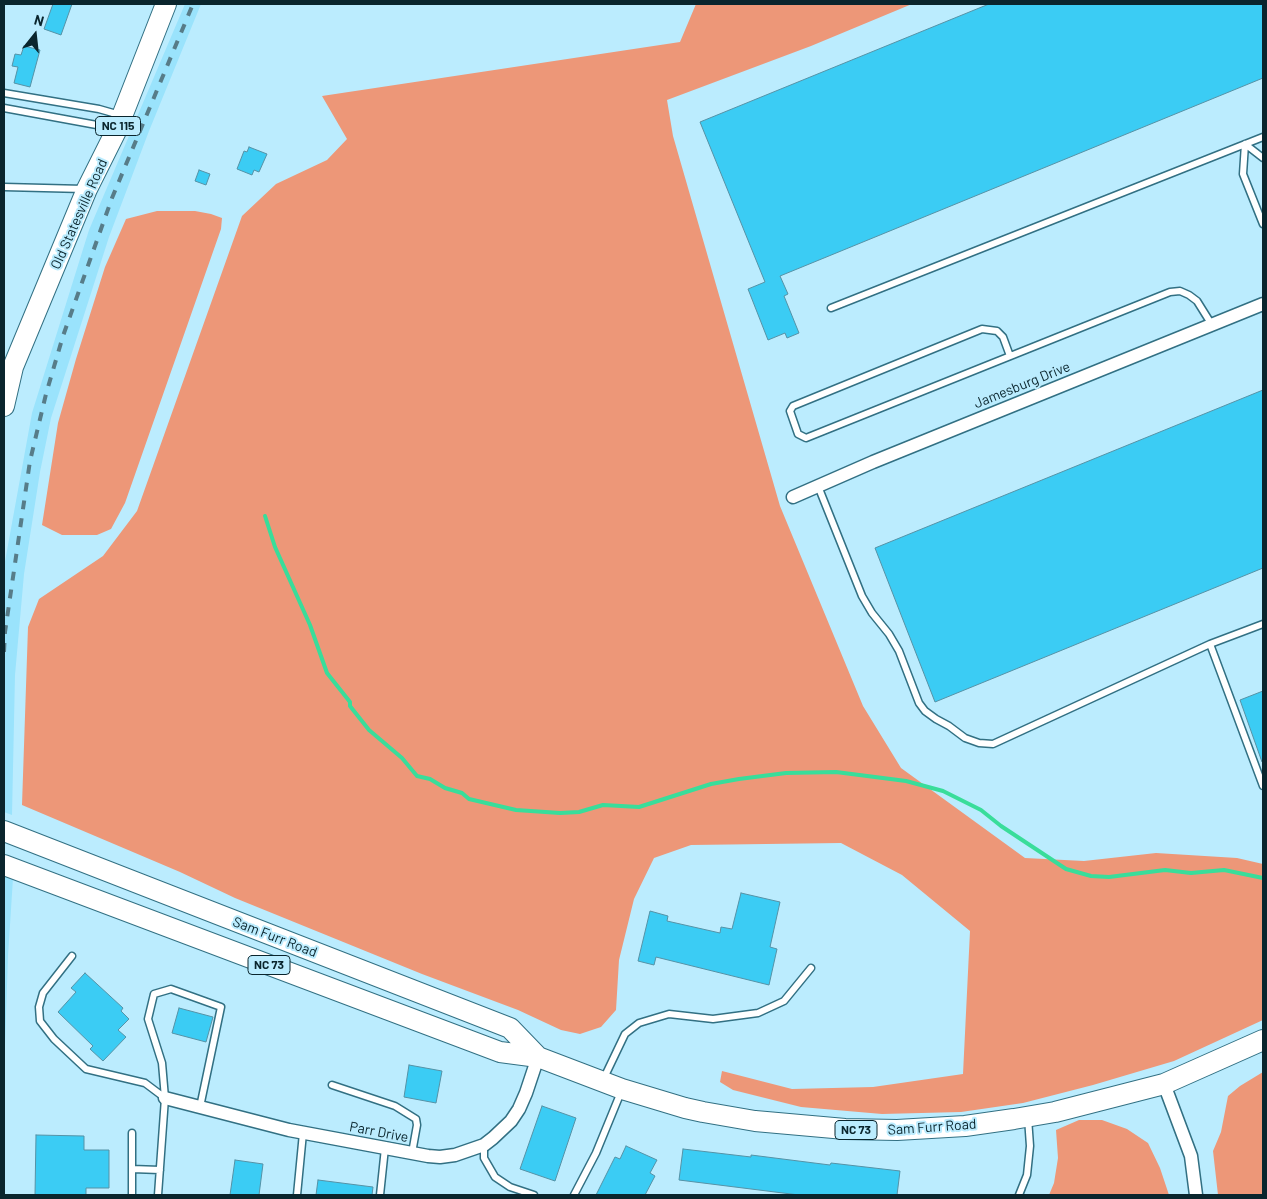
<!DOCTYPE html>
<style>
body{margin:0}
#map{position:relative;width:1267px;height:1199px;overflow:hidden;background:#bbecfe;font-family:Barlow,sans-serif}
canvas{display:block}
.frame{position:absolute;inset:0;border:5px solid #0a252d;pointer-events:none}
.north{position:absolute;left:10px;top:10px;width:50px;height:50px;-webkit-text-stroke:4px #bbecfe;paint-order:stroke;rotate:16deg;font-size:14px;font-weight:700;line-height:20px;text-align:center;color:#0a252d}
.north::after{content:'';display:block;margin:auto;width:18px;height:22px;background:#0a252d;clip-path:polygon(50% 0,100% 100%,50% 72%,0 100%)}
</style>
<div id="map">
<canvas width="1267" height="1199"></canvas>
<div class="frame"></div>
<div class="north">N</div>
</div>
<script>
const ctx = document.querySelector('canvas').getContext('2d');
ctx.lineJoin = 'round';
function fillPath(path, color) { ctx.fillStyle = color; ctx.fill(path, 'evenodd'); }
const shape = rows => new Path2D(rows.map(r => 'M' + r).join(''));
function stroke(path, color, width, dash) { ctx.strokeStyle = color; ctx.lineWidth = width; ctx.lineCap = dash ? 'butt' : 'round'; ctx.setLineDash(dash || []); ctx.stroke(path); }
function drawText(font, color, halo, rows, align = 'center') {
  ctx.font = font + ' Barlow,sans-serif'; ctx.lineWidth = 4; ctx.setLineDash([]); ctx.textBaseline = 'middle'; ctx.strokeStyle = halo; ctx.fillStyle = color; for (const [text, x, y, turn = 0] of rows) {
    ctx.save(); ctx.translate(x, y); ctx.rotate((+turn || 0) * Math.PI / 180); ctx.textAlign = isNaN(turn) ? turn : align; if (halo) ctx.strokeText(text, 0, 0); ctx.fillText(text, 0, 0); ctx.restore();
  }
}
fillPath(shape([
 [185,4,201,4,149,131,109,237,51,418,40,472,24,574,15,675,12,815,4,812,4,567,32,413,89,230],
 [4,875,13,878,8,956,4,1075,5,1195,4,1195]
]), '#9ae3fc');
fillPath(shape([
 [696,4,912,4,811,46,667,100,673,136,780,506,863,706,901,768,1025,858,1084,861,1156,853,1237,858,1263,864,1263,1020,1174,1061,1093,1085,1023,1103,961,1112,882,1114,801,1107,733,1090,720,1082,722,1071,792,1089,873,1087,963,1074,970,931,902,875,841,843,691,845,654,858,634,899,619,960,616,1010,601,1027,580,1034,561,1030,518,1010,422,974,235,898,180,872,22,805,28,627,39,599,103,556,137,511,242,216,276,184,327,160,347,139,322,96,680,42],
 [157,211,195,211,211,214,222,218,221,229,125,503,111,529,97,535,62,535,42,525,58,423,76,359,105,267,126,219],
 [1263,1072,1263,1195,1218,1195,1213,1151,1221,1132,1228,1096,1240,1086],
 [1079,1120,1102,1120,1127,1129,1148,1143,1160,1168,1169,1195,1049,1195,1054,1183,1058,1158,1056,1130]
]), '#ed9778');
stroke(shape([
 [265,516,275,547,310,625,327,673,350,702,350,706,369,730,402,758,417,776,430,779,445,788,462,793,469,799,516,810,560,813,579,812,603,805,639,807,711,784,739,779,786,773,836,772,906,781,943,791,981,810,1001,826,1066,869,1091,876,1109,877,1165,870,1191,873,1224,870,1263,878]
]), '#39dd9a', 4);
const building = shape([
 [53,4,72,4,61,35,44,29,53,4],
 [989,4,1263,4,1263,78,780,276,788,294,784,296,799,333,787,338,785,333,768,340,748,289,765,282,700,122,989,4],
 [24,46,40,50,30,87,14,83,18,67,12,66,15,54,21,55,24,46],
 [249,147,267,154,259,172,254,170,252,175,237,169,244,151,247,152,249,147],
 [199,170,210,174,206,185,195,181,199,170],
 [1263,390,1263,568,935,702,875,548,1263,390],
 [1263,691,1263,762,1262,762,1240,700,1263,691],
 [741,893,780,902,770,947,777,949,769,985,656,957,654,965,638,961,650,911,668,916,667,921,720,933,721,927,732,929,741,893],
 [85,973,123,1008,121,1011,129,1019,118,1030,126,1037,103,1061,90,1049,93,1046,58,1012,76,992,71,988,85,973],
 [179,1008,213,1017,206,1042,172,1033,179,1008],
 [409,1065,442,1071,436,1103,404,1097,409,1065],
 [542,1106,576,1118,555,1181,520,1169,542,1106],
 [36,1135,84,1136,84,1150,109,1150,109,1188,86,1188,86,1195,35,1195,36,1135],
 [626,1146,657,1160,650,1173,655,1176,645,1195,596,1195,615,1157,620,1159,626,1146],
 [683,1149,751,1157,751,1155,830,1165,831,1163,900,1171,897,1195,799,1195,679,1180,683,1149],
 [235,1160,263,1164,259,1195,230,1195,235,1160],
 [318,1180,373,1187,372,1195,316,1195,318,1180]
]);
fillPath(building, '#3bccf4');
stroke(building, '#5592a6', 1);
const service = shape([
 [4,93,99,109,120,115],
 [4,108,113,128],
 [1263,158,1245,144,1243,174,1263,224],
 [4,187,84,189],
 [831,308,1263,137],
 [1010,356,1003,337,997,331,982,329,793,406,790,411,798,434,806,438,1170,292,1180,291,1189,295,1197,301,1212,325],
 [818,486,862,596,872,613,889,634,899,651,919,703,925,711,936,719,949,726,965,738,979,743,993,744,1210,644,1263,624],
 [1210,644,1263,786],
 [72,956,43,993,39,1007,40,1021,54,1039,86,1069,145,1083,165,1098],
 [603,1080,625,1034,639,1023,669,1014,713,1019,758,1013,784,1001,811,968],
 [332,1085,395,1106,416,1119,417,1125,412,1153],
 [132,1133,132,1195],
 [484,1145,484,1158,495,1177,510,1187,534,1195],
 [132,1169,160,1170],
 [158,1195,165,1098,162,1063,148,1019,154,994,171,989,221,1007,200,1107],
 [297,1195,303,1133],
 [380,1195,385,1148],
 [574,1195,596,1153,621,1092],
 [1019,1195,1027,1175,1030,1146,1028,1118]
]);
const minor = shape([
 [793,497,873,462,1263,304],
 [1164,1084,1191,1156,1196,1195],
 [165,1098,289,1130,428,1156,440,1157,455,1155,484,1145,493,1138,511,1121,519,1109,526,1093,538,1057]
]);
const primary = shape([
 [4,406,13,367,87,189,117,129,166,4],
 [4,831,510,1028,538,1057],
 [4,865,500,1052,538,1057,622,1089,685,1108,703,1112,755,1121,845,1129,897,1130,965,1126,1014,1119,1055,1112,1164,1084,1263,1040]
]);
stroke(service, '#327083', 9);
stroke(minor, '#327083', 15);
stroke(primary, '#327083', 22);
stroke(service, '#fff', 6);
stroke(minor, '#fff', 12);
stroke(primary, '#fff', 20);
stroke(shape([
 [4,652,5,632,30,461,46,394,63,336,112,198,193,4]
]), '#577c88', 4, [9, 9]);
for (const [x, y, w] of [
 [118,126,45],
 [269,965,42],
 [856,1130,42]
]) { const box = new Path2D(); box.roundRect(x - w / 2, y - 9.5, w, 19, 4); ctx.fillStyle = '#bbecfe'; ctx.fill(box); stroke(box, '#0a252d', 1); }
drawText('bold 12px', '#0a252d', null, [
 ["NC 115",118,126],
 ["NC 73",269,965],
 ["NC 73",856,1130]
]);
drawText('14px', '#0a252d', '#bbecfe', [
 ["Old Statesville Road",79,214,-66],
 ["Jamesburg Drive",1022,385,-22],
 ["Sam Furr Road",275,937,21],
 ["Sam Furr Road",932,1127,-4],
 ["Parr Drive",379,1132,11]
]);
</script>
